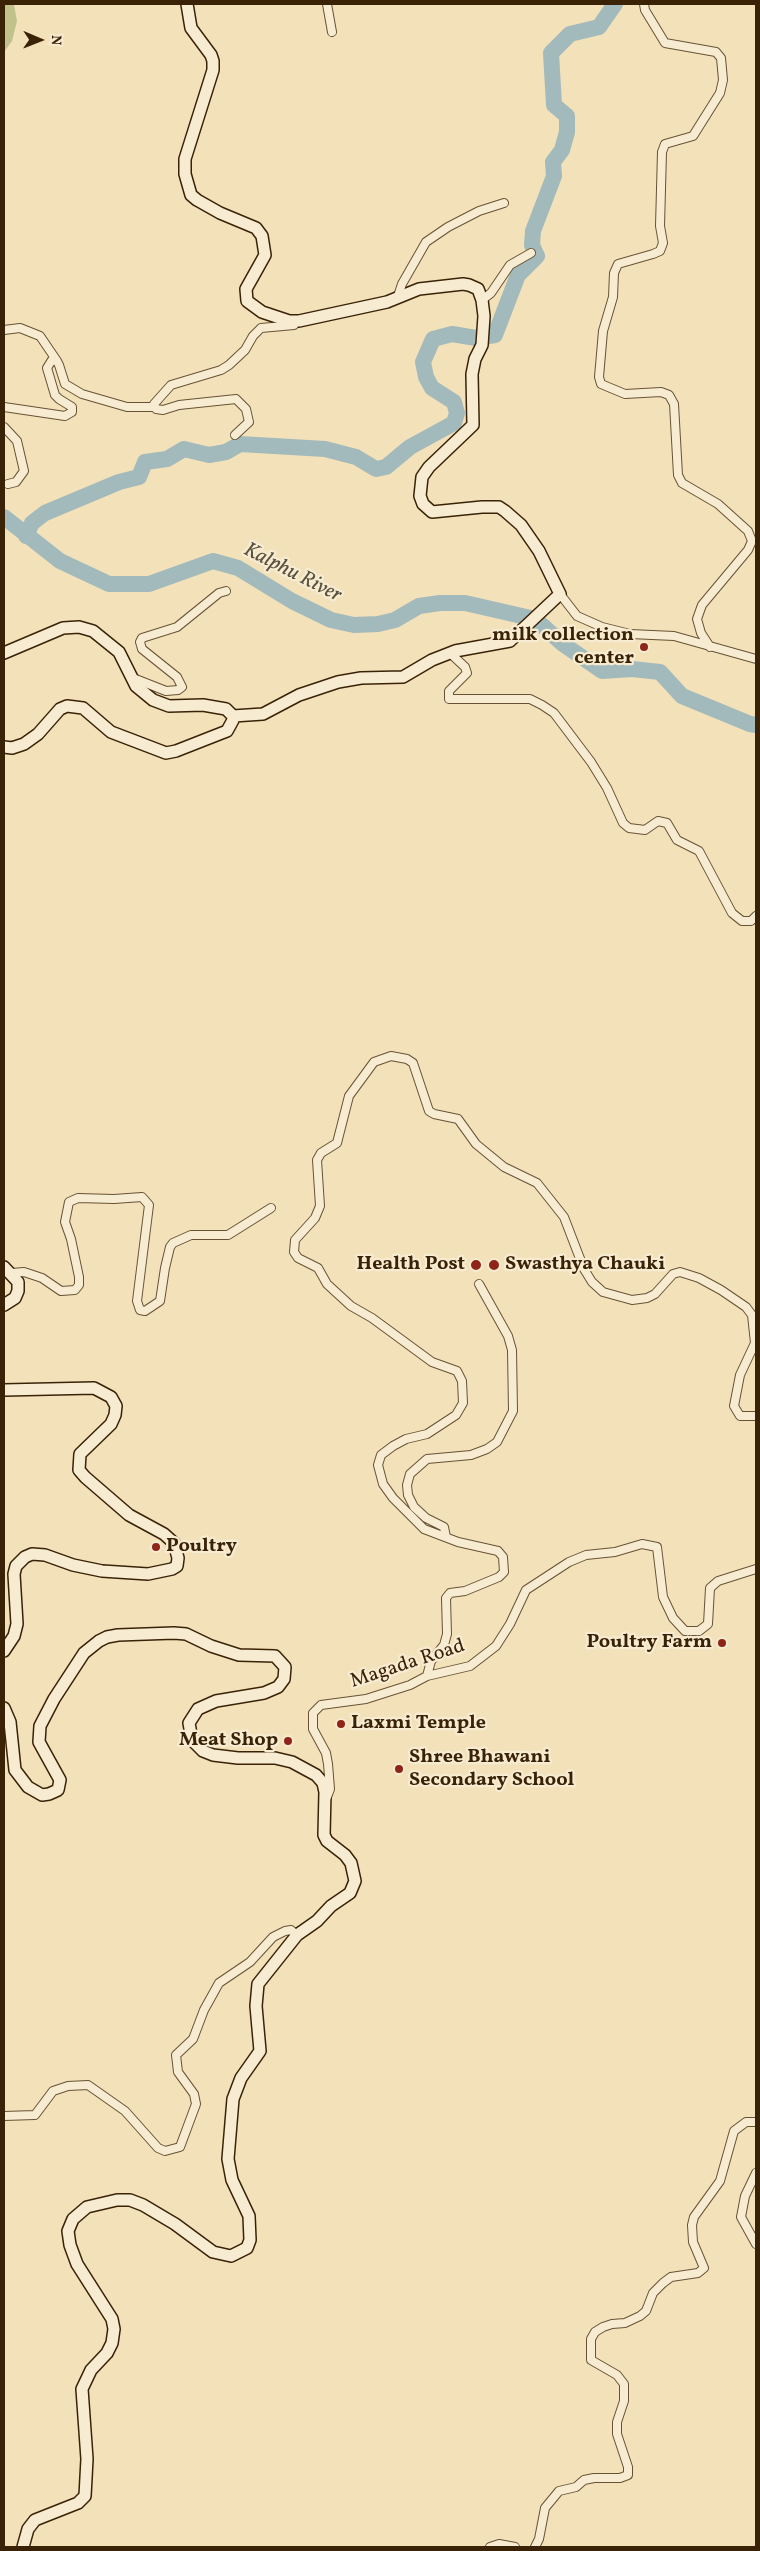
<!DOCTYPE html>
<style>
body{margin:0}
#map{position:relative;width:760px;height:2551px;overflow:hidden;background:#f2e1b9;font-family:Vollkorn,serif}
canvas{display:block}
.frame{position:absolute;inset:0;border:5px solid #3a2207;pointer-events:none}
.north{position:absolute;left:15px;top:15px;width:50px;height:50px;-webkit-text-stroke:4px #f7ecd2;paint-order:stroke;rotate:91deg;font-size:14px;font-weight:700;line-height:20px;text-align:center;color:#3a2207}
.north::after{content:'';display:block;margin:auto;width:18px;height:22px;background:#3a2207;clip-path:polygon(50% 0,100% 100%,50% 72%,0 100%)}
</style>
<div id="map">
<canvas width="760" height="2551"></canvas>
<div class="frame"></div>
<div class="north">N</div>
</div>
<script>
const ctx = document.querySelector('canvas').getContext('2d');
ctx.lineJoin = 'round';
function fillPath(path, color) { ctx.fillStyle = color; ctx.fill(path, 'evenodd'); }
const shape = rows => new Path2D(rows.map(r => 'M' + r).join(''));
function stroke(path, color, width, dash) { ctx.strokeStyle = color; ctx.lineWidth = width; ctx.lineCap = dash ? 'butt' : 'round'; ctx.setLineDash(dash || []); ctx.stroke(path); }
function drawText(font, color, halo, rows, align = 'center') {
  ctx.font = font + ' Vollkorn,serif'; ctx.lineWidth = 4.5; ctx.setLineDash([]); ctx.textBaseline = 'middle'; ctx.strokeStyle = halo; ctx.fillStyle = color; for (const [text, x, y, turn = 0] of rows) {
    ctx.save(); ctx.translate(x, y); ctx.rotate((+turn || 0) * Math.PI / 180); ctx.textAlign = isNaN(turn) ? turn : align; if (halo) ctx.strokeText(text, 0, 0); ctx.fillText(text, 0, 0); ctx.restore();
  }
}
fillPath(shape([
 [4,4,14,5,17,21,12,41,4,52]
]), '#c0c18b');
stroke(shape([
 [4,517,60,561,109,584,149,584,213,561,238,568,292,601,331,620,354,625,378,624,395,620,419,606,440,603,465,603,535,619,563,644,602,671,632,669,660,672,682,696,750,724,756,725],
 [26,536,32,523,45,513,119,482,139,477,145,462,167,459,184,449,209,455,226,452,240,444,325,449,356,457,376,469,386,467,410,447,454,423,457,413,454,402,432,388,426,377,423,362,433,339,452,334,476,338,495,335,518,275,537,256,532,245,533,231,554,176,553,162,562,150,567,132,567,116,554,105,551,53,570,34,599,27,615,4]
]), '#a2babb', 16);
const street = shape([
 [327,4,332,32],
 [644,4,645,10,665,43,716,52,721,58,723,80,720,93,693,136,665,144,662,152,660,226,663,243,660,251,653,254,618,264,614,273,613,297,603,331,599,377,601,384,625,394,661,392,669,395,674,404,678,475,682,483,718,504,748,531,752,541,748,550,702,605,697,619,701,633,710,647],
 [398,296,402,284,426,242,448,227,479,211,504,203],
 [482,300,491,293,510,265,531,253],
 [4,330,20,328,40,336,57,361],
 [4,407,65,416,72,412,72,407,59,399,55,395,47,368,52,360,57,361,59,365,65,384,82,394,127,407,154,407],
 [4,427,17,441,24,471,16,482,8,484],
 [235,435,249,422,246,409,236,399,179,405,163,410,156,409,154,404,171,385,221,370,229,365,245,350,253,336,261,328,294,325],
 [560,594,577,616,602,627,630,634,674,636,756,659],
 [450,653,465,667,467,673,449,691,449,699,530,699,542,705,554,713,591,762,607,788,623,823,629,828,645,830,658,821,667,823,677,840,699,851,732,913,742,921,751,921,756,916],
 [133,678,166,691,178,690,182,687,177,677,142,649,140,642,142,638,177,627,219,593,226,591],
 [12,1273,24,1272,42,1278,61,1291,75,1290,79,1285,79,1277,71,1239,65,1222,69,1202,78,1198,114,1199,142,1197,149,1205,137,1301,140,1310,145,1311,160,1301,165,1268,170,1247,173,1243,191,1235,228,1235,271,1208],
 [446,1537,444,1527,426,1518,414,1507,408,1495,407,1485,410,1474,427,1459,471,1455,487,1449,497,1442,513,1411,512,1350,508,1336,479,1284],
 [427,1676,431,1661,444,1645,447,1634,446,1598,450,1593,465,1591,499,1577,504,1572,503,1557,498,1551,458,1542,424,1529,393,1498,383,1484,378,1465,381,1455,393,1446,406,1439,427,1434,456,1415,463,1403,462,1381,457,1371,432,1362,372,1318,351,1306,327,1284,318,1268,298,1258,294,1252,295,1240,315,1218,320,1206,317,1160,321,1153,337,1143,349,1096,374,1062,391,1056,407,1059,413,1063,429,1111,434,1114,458,1119,476,1144,504,1167,537,1183,564,1217,584,1269,592,1282,603,1292,632,1300,647,1298,655,1294,673,1274,680,1272,699,1278,721,1290,746,1307,752,1315,755,1343,740,1375,734,1406,740,1416,756,1416],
 [327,1797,330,1789,328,1764,326,1753,313,1729,313,1713,321,1705,366,1699,410,1685,427,1676,470,1666,496,1646,510,1624,526,1590,569,1562,586,1555,615,1552,642,1544,657,1547,663,1597,673,1618,685,1631,699,1631,708,1624,710,1588,718,1581,756,1569],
 [4,2116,35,2115,53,2091,68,2086,88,2085,125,2111,158,2148,165,2151,180,2147,196,2104,194,2094,178,2072,176,2055,193,2039,204,2010,219,1983,250,1962,273,1937,285,1931,291,1930,297,1935],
 [756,2173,745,2196,741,2217,756,2244],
 [490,2547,499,2544,515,2547],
 [535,2547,539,2539,545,2508,559,2491,576,2487,584,2480,594,2478,620,2478,628,2475,628,2467,617,2434,617,2422,624,2401,624,2384,617,2375,591,2360,591,2339,595,2332,603,2327,612,2324,625,2323,640,2316,646,2311,653,2293,663,2283,671,2277,698,2273,704,2268,693,2242,692,2225,694,2217,720,2181,734,2131,746,2122,756,2122]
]);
const secondary = shape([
 [187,4,191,28,211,55,213,61,213,70,185,159,185,174,191,195,197,200,220,213,256,228,262,236,265,255,246,289,247,301,262,312,289,321,299,321,387,302,419,289,463,284,469,285,478,289,482,300,484,316,482,345,475,359,472,374,473,425,429,467,422,477,420,496,423,504,432,512,482,507,499,507,505,511,521,525,539,551,560,594,510,641,455,651,432,660,403,677,361,678,338,682,299,695,263,714,233,716],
 [4,653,63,628,79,627,93,631,119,652,136,686,153,700,169,706,203,705,226,709,233,716,233,720,227,731,176,751,166,753,111,732,83,708,67,706,60,709,38,734,24,744,12,748,4,747],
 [4,1267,18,1282,18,1291,15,1298,4,1305],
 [4,1390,94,1388,111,1397,116,1406,115,1415,111,1424,80,1454,79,1470,85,1477,129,1515,164,1534,174,1543,178,1558,177,1566,172,1569,148,1574,102,1571,73,1565,45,1555,32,1554,25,1557,16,1566,14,1574,17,1624,14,1636,4,1651],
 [4,1708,10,1722,15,1770,28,1787,42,1795,49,1794,58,1790,60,1780,39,1742,40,1726,54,1699,84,1653,99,1641,107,1637,118,1635,174,1633,186,1634,211,1646,239,1655,275,1656,285,1667,284,1679,278,1687,264,1693,216,1701,198,1709,189,1723,192,1740,203,1751,213,1755,238,1758,275,1758,292,1762,316,1775,323,1783,325,1792,324,1835,327,1841,345,1855,351,1863,355,1881,350,1893,331,1906,317,1921,297,1935,258,1984,256,2006,260,2051,241,2078,233,2099,228,2159,232,2180,249,2216,250,2240,247,2248,231,2256,213,2252,175,2224,143,2205,130,2200,117,2200,87,2207,73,2219,68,2231,70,2245,77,2264,112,2319,114,2329,112,2343,107,2353,91,2370,82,2389,87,2459,85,2496,78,2503,35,2520,28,2529,23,2547]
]);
stroke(street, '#685234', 10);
stroke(secondary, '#3a2207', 14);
stroke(street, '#f7ecd2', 8);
stroke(secondary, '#f7ecd2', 11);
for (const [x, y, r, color] of [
 [644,647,5,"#8f2418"],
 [476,1265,6,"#8f2418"],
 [494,1265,6,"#8f2418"],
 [156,1547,5,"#8f2418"],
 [722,1643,5,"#8f2418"],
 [341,1724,5,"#8f2418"],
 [288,1741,5,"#8f2418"],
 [399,1769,5,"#8f2418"]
]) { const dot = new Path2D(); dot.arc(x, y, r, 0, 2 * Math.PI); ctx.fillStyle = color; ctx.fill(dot); stroke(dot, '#f7ecd2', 2); }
drawText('bold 20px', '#3a2207', '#f7ecd2', [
 ["milk collection",634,636],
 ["center",634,659],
 ["Health Post",465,1265],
 ["Swasthya Chauki",505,1265,"left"],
 ["Poultry",166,1547,"left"],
 ["Poultry Farm",712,1643],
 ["Laxmi Temple",351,1724,"left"],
 ["Meat Shop",278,1741],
 ["Shree Bhawani",409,1758,"left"],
 ["Secondary School",409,1781,"left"]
], 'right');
drawText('20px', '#3a2207', '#f7ecd2', [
 ["Magada Road",408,1665,-18]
]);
drawText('italic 21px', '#59503d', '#f7ecd2', [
 ["Kalphu River",292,574,27]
]);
</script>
